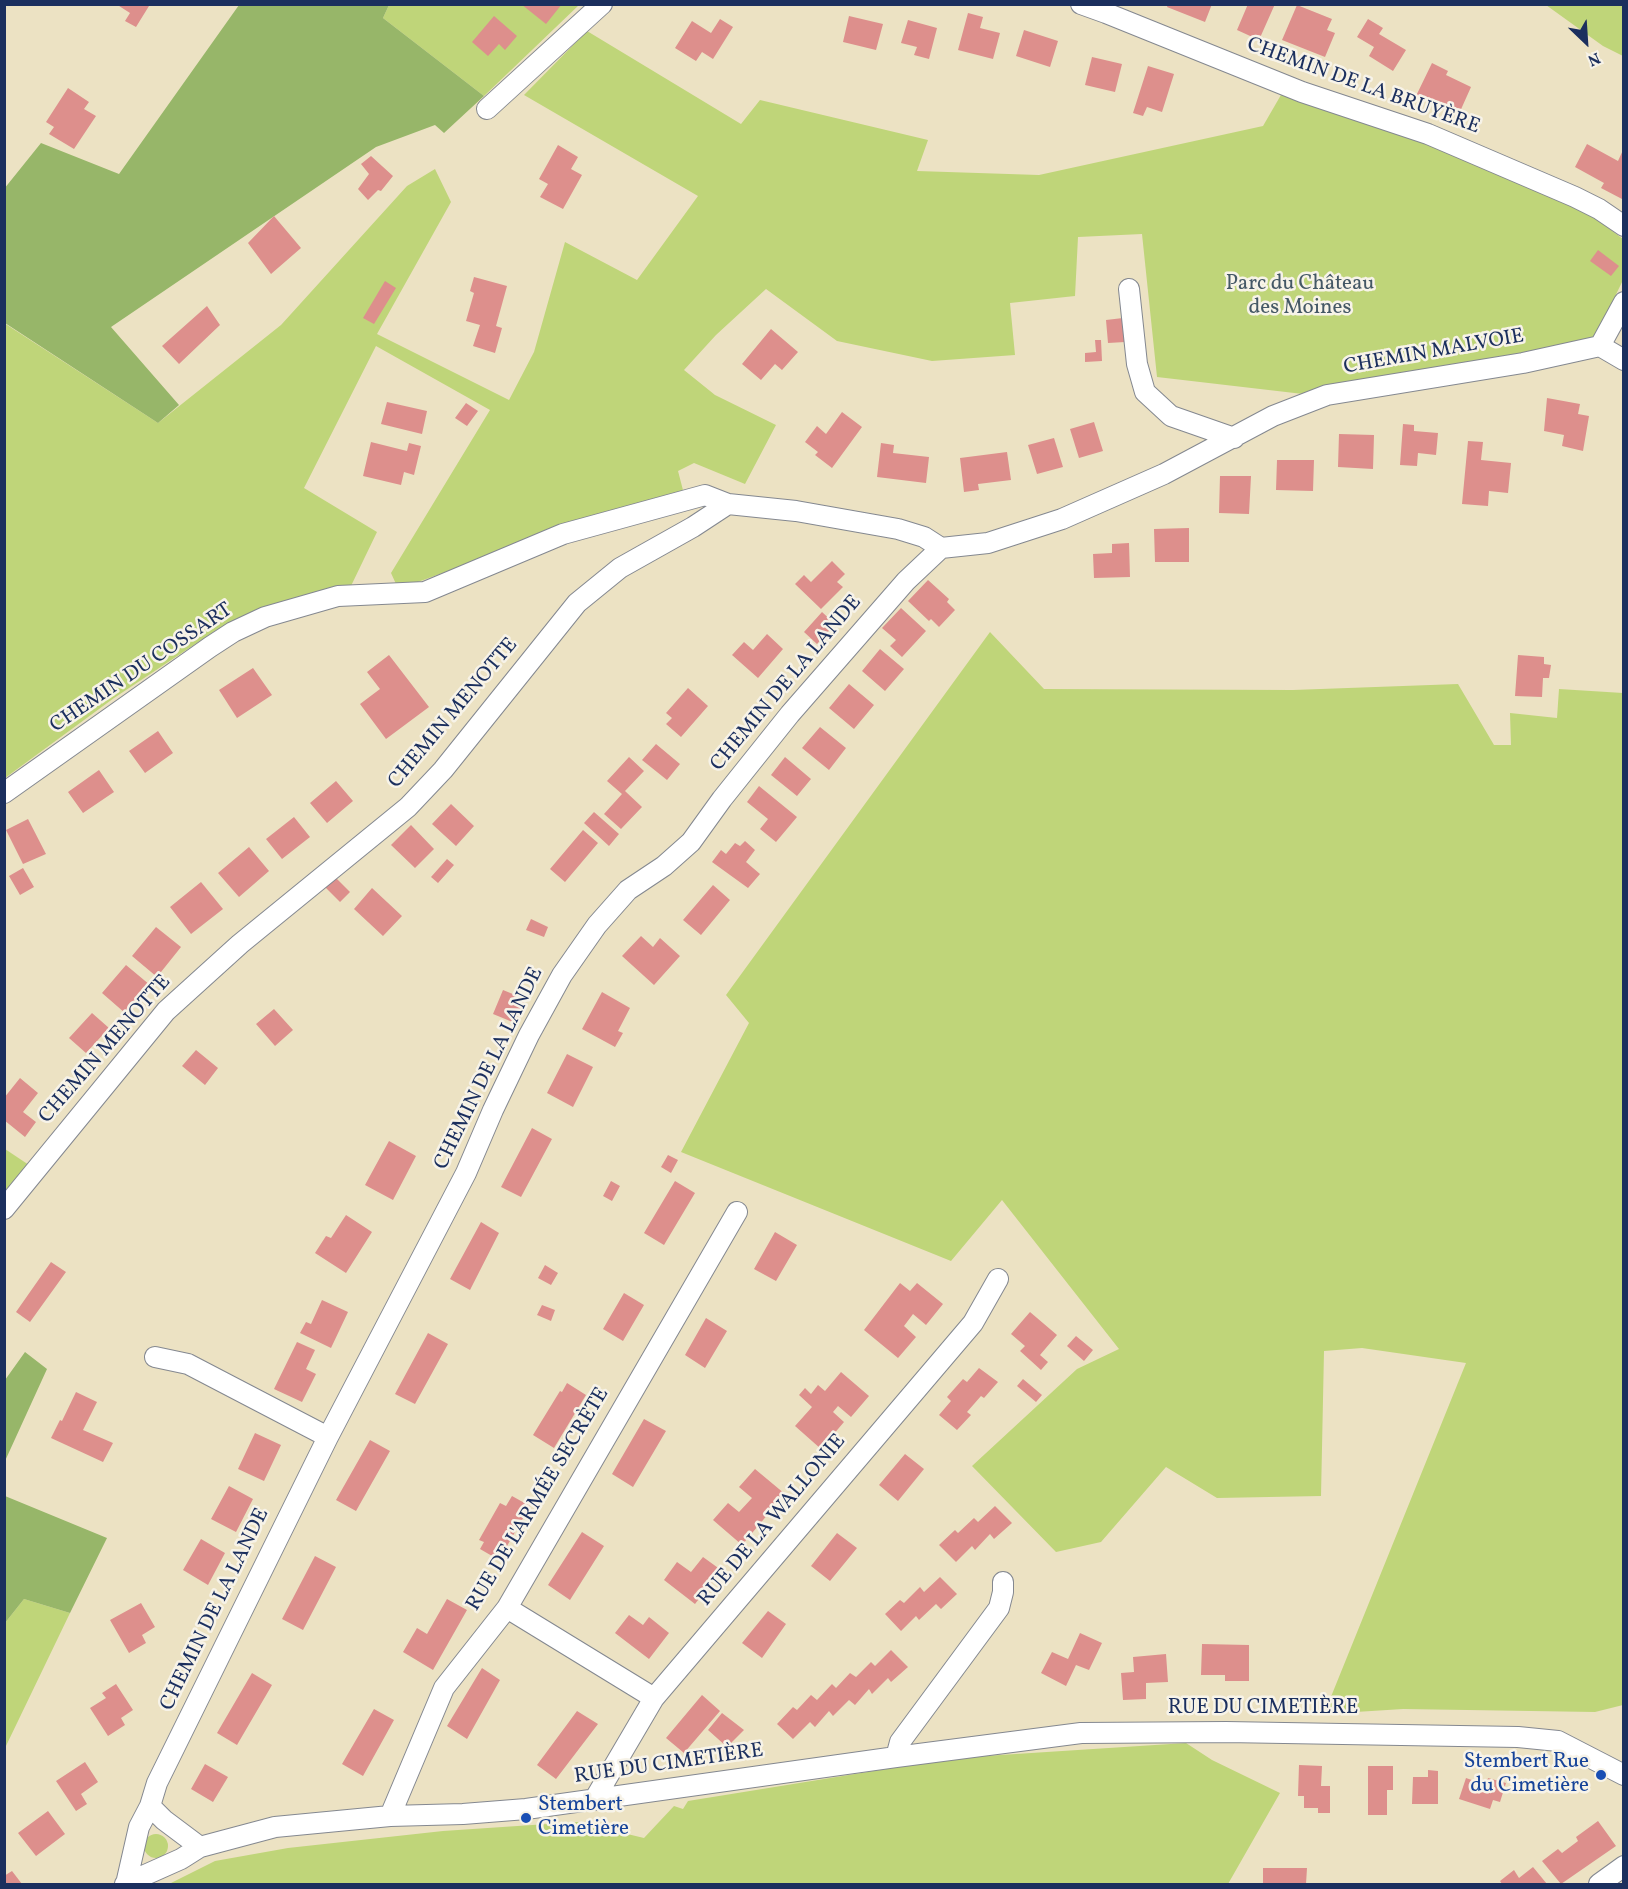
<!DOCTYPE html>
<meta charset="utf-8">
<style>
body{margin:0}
#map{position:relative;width:1628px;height:1889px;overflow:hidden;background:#ece2c3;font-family:Vollkorn,serif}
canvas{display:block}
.frame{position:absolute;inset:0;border:6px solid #1b2f5e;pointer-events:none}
.north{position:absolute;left:1556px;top:12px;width:60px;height:60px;-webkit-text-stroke:4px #f7f3e8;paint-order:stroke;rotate:155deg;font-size:16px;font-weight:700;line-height:24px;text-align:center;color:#1b2f5e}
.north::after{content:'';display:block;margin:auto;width:21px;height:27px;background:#1b2f5e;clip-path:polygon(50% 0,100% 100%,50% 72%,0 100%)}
</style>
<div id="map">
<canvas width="1628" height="1889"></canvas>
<div class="frame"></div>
<div class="north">N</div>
</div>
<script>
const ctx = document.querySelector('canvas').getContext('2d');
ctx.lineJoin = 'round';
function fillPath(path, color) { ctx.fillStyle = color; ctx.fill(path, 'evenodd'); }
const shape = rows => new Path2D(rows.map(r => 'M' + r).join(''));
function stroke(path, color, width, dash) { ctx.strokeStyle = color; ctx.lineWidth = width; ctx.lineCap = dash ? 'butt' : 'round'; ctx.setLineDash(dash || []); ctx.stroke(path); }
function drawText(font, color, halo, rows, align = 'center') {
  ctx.font = font + ' Vollkorn,serif'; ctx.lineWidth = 5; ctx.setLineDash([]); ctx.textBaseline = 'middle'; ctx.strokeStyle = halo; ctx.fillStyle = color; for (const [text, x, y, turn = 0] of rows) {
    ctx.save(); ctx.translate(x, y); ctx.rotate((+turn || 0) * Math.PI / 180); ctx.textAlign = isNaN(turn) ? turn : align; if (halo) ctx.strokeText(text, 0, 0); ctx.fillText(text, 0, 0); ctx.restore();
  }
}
fillPath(shape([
 [389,5,579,5,484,96,383,18],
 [1546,5,1623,5,1623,56,1603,46],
 [587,31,741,124,760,100,928,140,917,171,1039,175,1263,126,1285,88,1449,149,1572,201,1623,239,1623,280,1594,340,1303,394,1157,377,1142,234,1078,237,1075,296,1010,303,1015,355,932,361,837,341,766,289,716,335,684,370,715,395,776,425,745,484,694,463,678,471,684,494,570,527,415,583,396,584,391,573,490,410,376,346,304,488,377,532,350,588,290,599,218,629,114,698,5,778,4,323,158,423,281,325,407,186,435,169,451,202,377,334,509,400,534,352,565,242,637,280,698,196,524,95],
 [990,632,1044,689,1293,690,1458,684,1494,745,1511,745,1510,713,1557,718,1559,689,1623,693,1623,1705,1595,1712,1403,1709,1324,1714,1466,1363,1362,1348,1324,1351,1321,1496,1217,1498,1166,1467,1101,1542,1056,1552,972,1466,1077,1369,1119,1349,1002,1200,951,1261,681,1152,749,1023,726,995],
 [5,1149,29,1165,5,1195],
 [24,1599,70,1613,5,1748,5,1623],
 [1186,1743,1212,1760,1280,1793,1228,1884,169,1884,215,1861,288,1848,443,1831,577,1822,644,1838,674,1806,683,1809,688,1801,954,1758],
 '144 1846a12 12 0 1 1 24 0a12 12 0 1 1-24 0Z'
]), '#bfd579');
fillPath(shape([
 [239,5,389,5,383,18,484,96,444,133,435,125,376,147,111,327,179,405,158,423,5,323,4,189,41,143,119,174],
 [25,1352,47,1369,5,1461,5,1380],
 [5,1496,107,1538,70,1613,24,1599,5,1623]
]), '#97b669');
fillPath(shape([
 [116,4,147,4,149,6,136,27,125,21,130,13],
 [521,4,562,4,546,24],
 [1168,4,1212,4,1205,22,1167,7],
 [1248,4,1275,4,1259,40,1237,30],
 [1297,5,1332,19,1327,30,1335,33,1325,57,1282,40],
 [968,13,983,17,980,28,1000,33,993,59,958,50],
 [494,16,517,36,505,50,499,44,488,56,472,42],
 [849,16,883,24,876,50,843,42],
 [720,19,733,27,713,59,702,52,696,61,675,48,692,21,711,33],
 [1368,19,1383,28,1379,34,1406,50,1393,71,1369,56,1374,47,1357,37],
 [908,20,937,28,929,59,914,55,917,47,901,43],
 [1024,30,1058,41,1050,67,1016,56],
 [1092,57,1122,64,1115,92,1085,85],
 [1432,63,1448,71,1446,75,1471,87,1458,116,1416,96],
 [1148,66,1174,74,1162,112,1147,107,1143,116,1133,113],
 [68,88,89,102,84,109,96,116,74,149,49,134,54,127,46,122],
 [1587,144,1618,161,1623,150,1623,196,1622,199,1601,188,1604,183,1575,167],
 [558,145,578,157,571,169,582,175,563,209,540,197,548,184,539,179],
 [371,156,393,176,381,191,378,190,368,200,358,189,369,174,361,164],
 [274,216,301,248,271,274,248,243],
 [1598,250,1619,266,1611,276,1590,261],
 [474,277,507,286,496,326,502,328,495,353,473,346,480,325,466,321,474,293,470,291],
 [385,281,396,288,374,324,363,318],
 [207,306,220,325,179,364,162,346],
 [1123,318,1125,342,1108,343,1106,320],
 [771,329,798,352,782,370,775,364,761,380,742,364],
 [1095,340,1101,340,1102,361,1085,362,1085,353,1096,352],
 [1547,398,1580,404,1578,414,1589,416,1583,451,1562,446,1564,435,1544,431],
 [387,402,427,411,422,434,381,424],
 [466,403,478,411,467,426,455,418],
 [842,412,862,427,832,468,815,455,818,452,805,442,817,426,826,434],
 [1094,422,1103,451,1079,458,1070,429],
 [1403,424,1414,425,1414,431,1438,433,1436,455,1418,453,1417,466,1400,465],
 [1339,434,1374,435,1373,469,1338,467],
 [1054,438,1063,467,1037,474,1028,445],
 [1468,441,1483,442,1481,460,1511,463,1508,493,1489,491,1488,506,1462,504],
 [371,442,407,451,409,443,421,446,414,475,404,472,401,485,363,476],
 [881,443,894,445,893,453,929,457,926,483,877,477],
 [1007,452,1011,480,978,484,979,490,964,492,960,458],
 [1277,460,1314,460,1313,491,1276,490],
 [1220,476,1251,476,1249,514,1219,513],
 [1189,528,1189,562,1155,562,1154,529],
 [1129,543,1130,577,1094,578,1093,554,1112,553,1112,544],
 [832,561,845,574,837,582,843,587,821,609,795,584,804,575,811,582],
 [928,580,949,599,947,602,955,610,939,627,931,619,929,621,908,601],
 [901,608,926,631,902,657,890,646,896,640,882,628],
 [822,612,835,624,817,644,804,632],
 [767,634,783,649,758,678,732,655,744,642,753,650],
 [880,649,904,669,885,691,862,671],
 [389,655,429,707,386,739,360,704,380,689,367,672],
 [1518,655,1544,657,1544,664,1551,665,1549,678,1543,678,1542,697,1515,696],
 [253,668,272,695,237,718,219,690],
 [849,684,874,705,854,729,829,708],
 [688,688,708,706,681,737,666,724,672,718,666,713],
 [820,727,846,748,829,770,802,748],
 [158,731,173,753,145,773,129,751],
 [656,744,680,764,667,780,642,760],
 [629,757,644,771,625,791,642,807,621,829,604,814,622,794,607,781],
 [785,757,811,779,797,796,771,775],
 [99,770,114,792,83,813,68,792],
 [336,781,353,801,327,823,310,803],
 [759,786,797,817,776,842,760,829,768,819,747,802],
 [451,804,474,826,456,846,432,824],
 [594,812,619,834,609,846,584,823],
 [294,817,310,837,282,859,266,839],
 [28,819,46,854,23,864,6,830],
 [411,825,434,849,415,868,391,845],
 [583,830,598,843,565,882,550,869],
 [745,841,755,850,746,862,760,874,748,888,712,862,721,850,726,854,735,843,740,846],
 [249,847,269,871,239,897,218,873],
 [447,859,454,865,438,883,431,877],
 [23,868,34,887,20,895,9,876],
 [334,876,350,892,340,902,324,886],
 [201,882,223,909,191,934,170,907],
 [713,885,730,900,701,935,683,920],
 [372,888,402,916,383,936,354,909],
 [531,919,548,927,544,937,526,930],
 [156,927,181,947,157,977,132,956],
 [641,936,653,947,660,938,680,956,654,985,622,956],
 [126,965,150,985,125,1013,102,993],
 [503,990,525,999,515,1023,493,1014],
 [602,992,630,1008,618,1031,623,1033,615,1047,582,1029],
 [274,1009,293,1030,275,1046,256,1024],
 [92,1013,109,1028,86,1053,69,1038],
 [196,1050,218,1068,205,1085,182,1066],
 [567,1054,593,1067,573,1107,547,1093],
 [20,1078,38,1093,23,1112,36,1122,25,1137,4,1120,4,1098],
 [532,1128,552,1139,521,1197,501,1187],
 [389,1141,416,1156,393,1200,365,1185],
 [668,1155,678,1160,671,1173,661,1167],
 [611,1181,620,1186,612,1201,603,1196],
 [675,1181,695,1193,664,1245,644,1233],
 [346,1215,372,1232,346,1273,315,1253,326,1236,331,1238],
 [481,1222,499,1233,470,1290,450,1279],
 [775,1232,797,1245,776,1281,754,1269],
 [51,1262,66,1272,30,1322,16,1312],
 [545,1265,558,1273,551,1285,538,1278],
 [900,1283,910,1291,917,1283,943,1304,926,1325,913,1314,904,1326,916,1337,898,1358,864,1330],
 [624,1293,644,1305,623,1341,603,1329],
 [322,1300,348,1312,331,1348,300,1333,306,1322,311,1324],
 [542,1305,555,1310,551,1321,537,1315],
 [1030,1312,1057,1335,1040,1355,1048,1362,1041,1370,1020,1351,1025,1346,1011,1334],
 [706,1318,727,1331,705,1368,685,1355],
 [428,1333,448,1344,415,1404,395,1394],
 [1076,1336,1093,1350,1084,1361,1067,1346],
 [297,1342,315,1350,306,1369,316,1374,302,1402,274,1389],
 [979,1368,998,1382,984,1398,981,1396,967,1412,971,1415,957,1430,939,1415,951,1401,947,1397,963,1379,967,1382],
 [841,1372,869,1396,851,1417,838,1406,833,1412,844,1422,821,1449,795,1426,812,1407,799,1395,805,1388,811,1394,818,1385,825,1391],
 [1023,1379,1042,1395,1036,1402,1017,1386],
 [567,1383,586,1395,554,1448,533,1435,560,1391,562,1392],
 [76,1392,97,1402,83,1430,113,1443,103,1462,51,1438,60,1420,62,1421],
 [644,1419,666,1431,633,1487,612,1474],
 [255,1433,281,1445,264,1481,238,1469],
 [370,1440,390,1451,356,1511,336,1500],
 [905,1454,924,1469,898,1501,879,1485],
 [755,1469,785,1494,742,1545,713,1520,728,1503,739,1512,752,1498,739,1487],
 [229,1486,253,1499,236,1532,211,1519],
 [512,1496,530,1506,499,1560,480,1549,484,1542,479,1540,500,1503,506,1506],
 [995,1506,1012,1523,994,1539,990,1534,975,1550,972,1546,956,1562,939,1545,955,1530,958,1533,974,1518,978,1522],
 [582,1532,604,1546,570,1600,548,1585],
 [837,1533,857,1548,830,1581,811,1566],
 [201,1539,225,1553,208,1585,183,1570],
 [315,1556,336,1567,303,1630,282,1619],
 [703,1557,721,1570,695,1604,664,1580,677,1562,691,1572],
 [940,1577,957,1594,941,1609,936,1604,919,1620,916,1616,901,1631,885,1614,900,1600,904,1603,920,1587,924,1592],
 [447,1599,467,1610,433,1670,403,1652,417,1628,427,1634],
 [141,1603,155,1627,142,1635,146,1643,129,1653,110,1620],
 [768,1611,786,1624,762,1658,742,1643],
 [629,1615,643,1625,649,1617,669,1633,649,1659,615,1633],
 [1080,1633,1102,1643,1089,1670,1076,1665,1066,1686,1041,1673,1052,1652,1068,1659],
 [1202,1644,1249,1645,1249,1681,1225,1681,1225,1675,1201,1675],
 [891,1650,908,1667,891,1682,888,1678,872,1694,869,1689,855,1705,849,1700,833,1716,829,1711,815,1727,810,1722,793,1739,777,1724,793,1707,797,1710,811,1695,817,1700,832,1684,836,1688,850,1673,856,1677,871,1662,875,1666],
 [1166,1654,1168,1682,1146,1683,1146,1699,1123,1700,1121,1673,1134,1672,1133,1657],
 [482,1668,500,1680,467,1739,447,1726],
 [252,1673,272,1685,237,1745,217,1733],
 [116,1684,133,1710,121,1718,125,1725,108,1736,90,1708,106,1698,102,1693],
 [702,1695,720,1711,684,1753,666,1738],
 [374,1709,394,1720,363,1776,342,1764],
 [577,1711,598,1724,556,1779,537,1765],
 [722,1713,744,1730,727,1747,708,1730],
 [85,1762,98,1782,81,1794,87,1804,76,1811,56,1781],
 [205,1764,228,1777,213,1802,191,1789],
 [1299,1765,1322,1766,1321,1786,1330,1786,1330,1813,1318,1813,1318,1808,1304,1808,1304,1796,1298,1796],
 [1368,1766,1393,1766,1393,1790,1387,1790,1387,1815,1368,1815],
 [1428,1770,1438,1771,1438,1804,1412,1804,1413,1777,1428,1777],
 [1466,1778,1486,1785,1488,1778,1506,1783,1500,1802,1493,1800,1490,1809,1459,1799],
 [48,1811,65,1834,36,1856,18,1833],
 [1598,1821,1616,1846,1561,1884,1542,1861,1558,1849,1562,1853,1578,1841,1576,1837],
 [1533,1867,1547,1884,1502,1884,1500,1881,1514,1870,1519,1878],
 [1263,1868,1307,1868,1306,1884,1263,1884],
 [12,1871,22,1884,4,1884,4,1876]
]), '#dd8f8c');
const minor = shape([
 [1081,4,1106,13,1302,92,1428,134,1575,197,1599,209,1624,226],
 [487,109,602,4],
 [1129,289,1137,364,1145,392,1171,416,1234,438],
 [1600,346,1624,360],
 [941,548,988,543,1062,519,1164,474,1273,416,1327,395,1523,363,1600,346,1624,302],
 [4,793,210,647,233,632,265,617,338,596,425,592,563,534,705,495,728,504,796,511,898,529,924,537,941,548],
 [4,1209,166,1011,240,944,408,807,443,770,577,603,620,568,693,527,728,504],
 [155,1357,188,1364,328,1437],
 [507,1608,654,1698],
 [896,1757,900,1742,999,1608,1003,1592,1003,1582],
 [594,1800,654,1698,973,1323,998,1279],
 [150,1806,164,1820,200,1847],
 [390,1816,444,1688,507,1608,737,1212],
 [125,1884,181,1859,200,1847,275,1827,390,1816,463,1814,526,1809,896,1757,1081,1733,1226,1732,1518,1737,1558,1741,1624,1775],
 [126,1884,139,1827,150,1806,157,1783,328,1437,466,1173,493,1110,529,1035,562,975,597,925,628,890,664,866,691,842,722,799,790,714,906,581,941,548],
 [1599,1884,1624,1866]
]);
stroke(minor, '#848890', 22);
stroke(minor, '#fff', 20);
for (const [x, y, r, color] of [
 [1601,1775,6,"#1a4fb4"],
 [526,1818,6,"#1a4fb4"]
]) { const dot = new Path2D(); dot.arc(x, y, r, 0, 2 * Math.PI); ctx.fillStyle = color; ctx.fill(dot); stroke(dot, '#f7f3e8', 2); }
drawText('21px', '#1b2f5e', '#f7f3e8', [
 ["CHEMIN DE LA BRUYÈRE",1363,87,20],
 ["CHEMIN MALVOIE",1434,353,-10],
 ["CHEMIN DU COSSART",142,669,-34],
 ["CHEMIN DE LA LANDE",787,684,-50],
 ["CHEMIN MENOTTE",454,714,-50],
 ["CHEMIN MENOTTE",106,1050,-49],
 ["CHEMIN DE LA LANDE",490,1069,-64],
 ["RUE DE L'ARMÉE SECRÈTE",539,1500,-59],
 ["RUE DE LA WALLONIE",773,1521,-50],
 ["CHEMIN DE LA LANDE",216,1610,-64],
 ["RUE DU CIMETIÈRE",1263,1709],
 ["RUE DU CIMETIÈRE",669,1765,-8]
]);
drawText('21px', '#445865', '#f7f3e8', [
 ["Parc du Château",1300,285],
 ["des Moines",1300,309]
]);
drawText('21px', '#164399', '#f7f3e8', [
 ["Stembert Rue",1589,1763],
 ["du Cimetière",1589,1787],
 ["Stembert",538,1806,"left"],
 ["Cimetière",538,1830,"left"]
], 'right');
</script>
